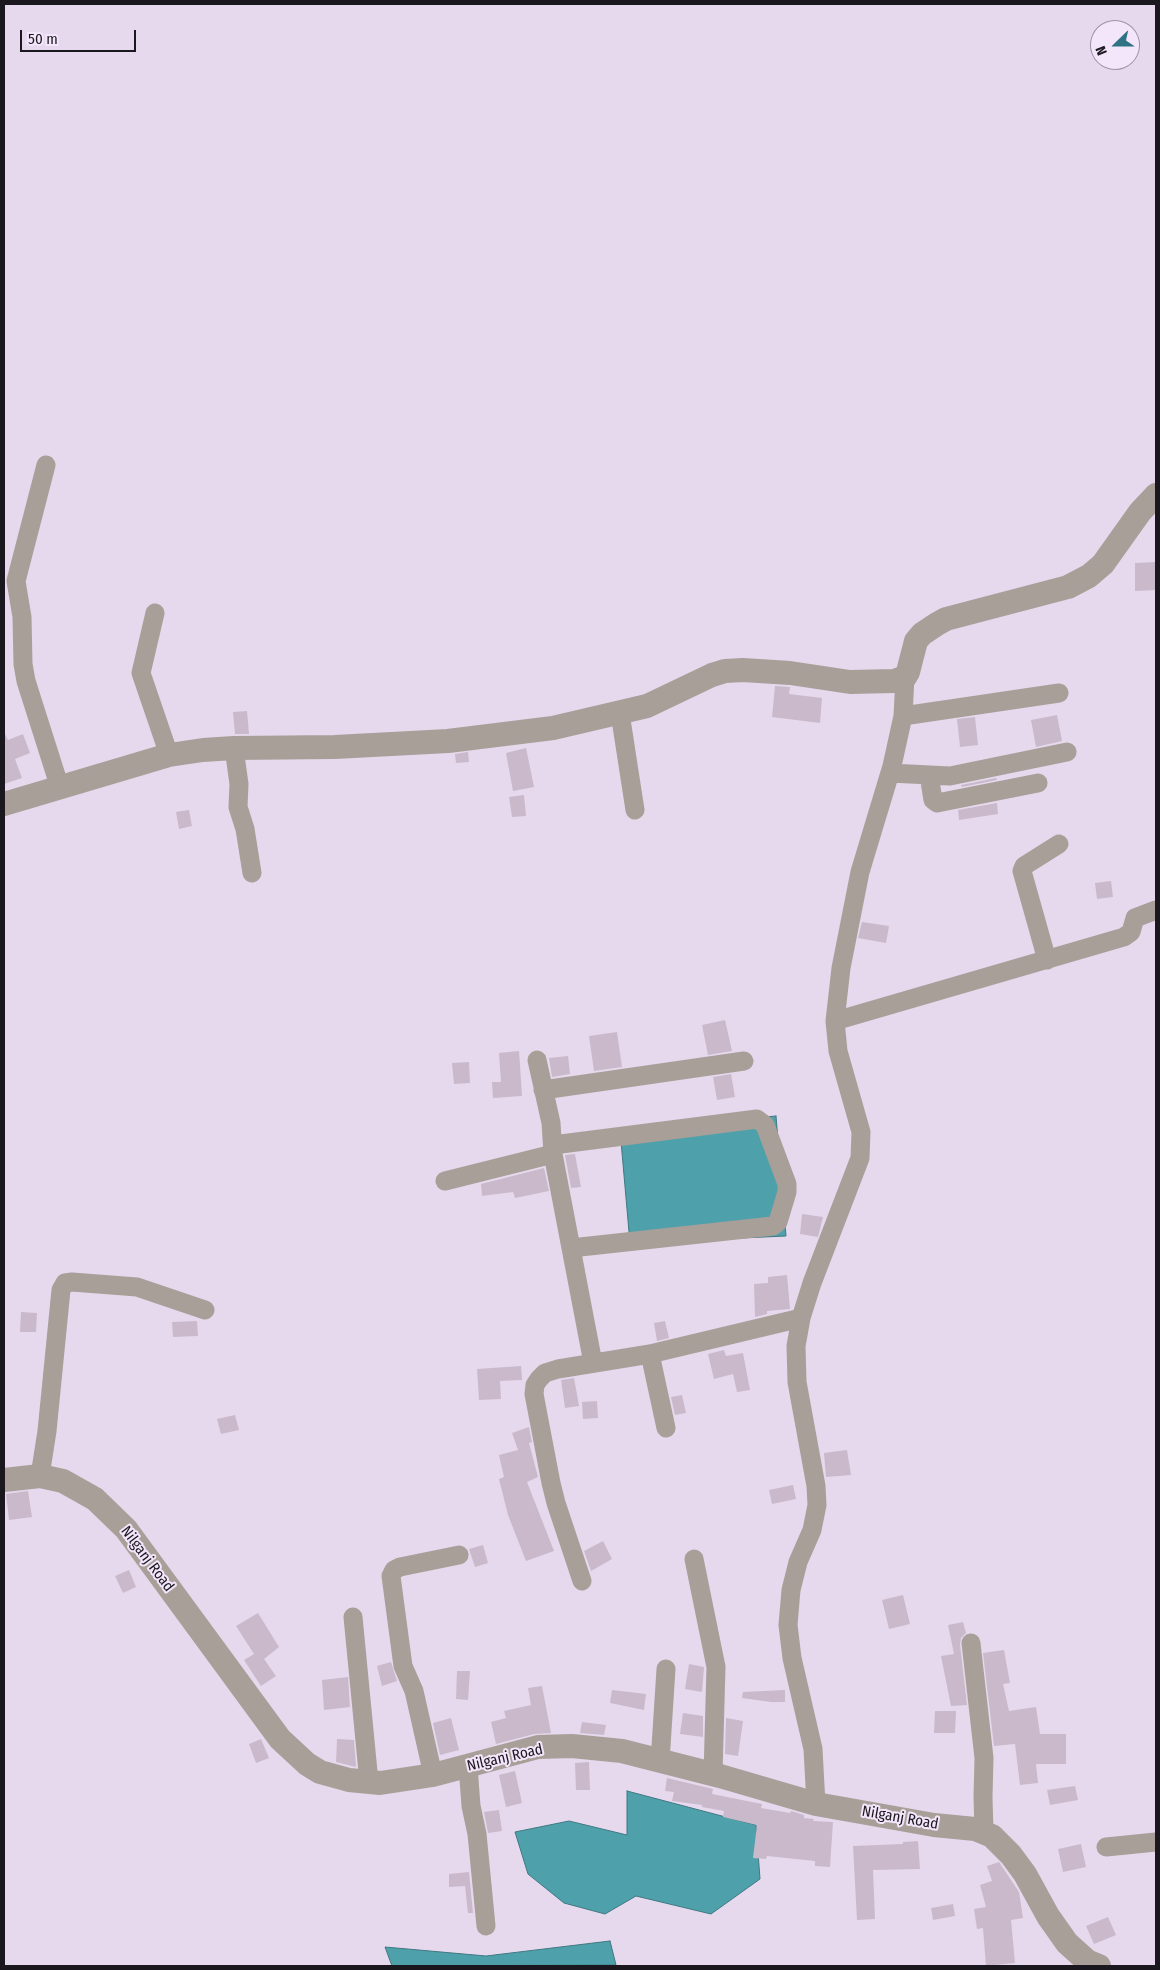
<!DOCTYPE html>
<style>
body{margin:0}
#map{position:relative;width:1160px;height:1970px;overflow:hidden;background:#e6d9ee;font-family:"Fira Sans Condensed",sans-serif}
canvas{display:block}
.frame{position:absolute;inset:0;border:5px solid #1b171e;pointer-events:none}
.north{position:absolute;left:1090px;top:20px;width:50px;height:50px;box-sizing:border-box;background:#f3e6fb;border:1px solid #9d93a3;border-radius:50%;rotate:248deg;font-size:14px;font-weight:700;line-height:20px;text-align:center;color:#1b171e}
.north::after{content:'';display:block;margin:auto;width:18px;height:22px;background:#2f7284;clip-path:polygon(50% 0,100% 100%,50% 72%,0 100%)}
.scale{position:absolute;left:20px;top:30px;width:116px;height:22px;box-sizing:border-box;border:2px solid #1b171e;border-top:0;padding-left:6px;font-size:15px;line-height:18px;white-space:nowrap;color:#1b171e;-webkit-text-stroke:4px #f3e6fb;paint-order:stroke}
</style>
<div id="map">
<canvas width="1160" height="1970"></canvas>
<div class="frame"></div>
<div class="north">N</div>
<div class="scale">50 m</div>
</div>
<script>
const ctx = document.querySelector('canvas').getContext('2d');
ctx.lineJoin = 'round';
function fillPath(path, color) { ctx.fillStyle = color; ctx.fill(path, 'evenodd'); }
const shape = rows => new Path2D(rows.map(r => 'M' + r).join(''));
function stroke(path, color, width, dash) { ctx.strokeStyle = color; ctx.lineWidth = width; ctx.lineCap = dash ? 'butt' : 'round'; ctx.setLineDash(dash || []); ctx.stroke(path); }
function drawText(font, color, halo, rows, align = 'center') {
  ctx.font = font + ' "Fira Sans Condensed",sans-serif'; ctx.lineWidth = 4; ctx.setLineDash([]); ctx.textBaseline = 'middle'; ctx.strokeStyle = halo; ctx.fillStyle = color; for (const [text, x, y, turn = 0] of rows) {
    ctx.save(); ctx.translate(x, y); ctx.rotate((+turn || 0) * Math.PI / 180); ctx.textAlign = isNaN(turn) ? turn : align; if (halo) ctx.strokeText(text, 0, 0); ctx.fillText(text, 0, 0); ctx.restore();
  }
}
const water = shape([
 [776,1116,786,1236,630,1243,620,1130,776,1116],
 [627,1791,756,1825,760,1879,711,1914,636,1896,605,1914,564,1903,528,1874,515,1832,569,1821,627,1835,627,1791],
 [610,1941,616,1965,392,1966,385,1947,486,1956,610,1941]
]);
fillPath(water, '#4ea1ab');
stroke(water, '#3f7881', 1);
fillPath(shape([
 [1156,562,1156,590,1135,591,1135,563],
 [775,686,790,687,789,694,822,698,820,723,772,717],
 [247,711,249,734,235,734,233,712],
 [1057,715,1062,741,1036,747,1031,720],
 [975,717,978,745,960,747,957,719],
 [4,732,8,740,23,734,30,753,15,759,22,778,4,784],
 [526,748,534,787,513,791,506,753],
 [468,752,469,762,456,763,455,754],
 [996,778,997,780,962,787,961,785],
 [524,795,526,816,512,817,509,797],
 [997,803,998,814,959,820,958,810],
 [189,810,192,826,179,829,176,812],
 [1111,881,1113,897,1097,899,1095,883],
 [862,922,889,926,886,943,858,938],
 [725,1020,732,1051,708,1055,702,1025],
 [617,1032,622,1067,594,1071,589,1036],
 [519,1051,522,1096,493,1098,492,1082,501,1082,499,1053],
 [568,1056,570,1074,552,1077,549,1058],
 [469,1062,470,1083,454,1084,452,1063],
 [731,1074,735,1097,717,1100,713,1077],
 [575,1154,581,1187,571,1188,565,1155],
 [544,1168,549,1191,515,1198,513,1192,482,1196,481,1184],
 [802,1214,823,1217,818,1237,800,1234],
 [787,1275,790,1309,767,1311,767,1314,755,1317,754,1284,768,1283,768,1277],
 [21,1312,37,1313,36,1332,20,1332],
 [197,1321,198,1336,173,1337,172,1322],
 [665,1321,669,1338,657,1341,654,1323],
 [724,1350,726,1356,743,1353,750,1390,737,1392,733,1374,714,1379,708,1354],
 [521,1366,522,1380,500,1381,501,1399,479,1400,477,1369],
 [574,1378,579,1406,565,1408,561,1380],
 [682,1395,686,1413,675,1415,671,1397],
 [597,1401,598,1418,583,1419,582,1402],
 [235,1415,239,1430,221,1434,217,1419],
 [529,1427,532,1442,529,1443,538,1477,527,1482,554,1551,526,1561,508,1515,499,1479,504,1477,499,1455,518,1450,512,1433],
 [847,1450,851,1475,826,1477,824,1453],
 [793,1485,796,1499,772,1504,769,1490],
 [28,1491,32,1517,9,1520,6,1494],
 [603,1541,612,1559,591,1571,584,1551],
 [483,1545,488,1563,475,1567,469,1549],
 [129,1570,136,1587,123,1593,115,1576],
 [903,1595,910,1624,889,1629,882,1600],
 [258,1613,279,1647,264,1659,276,1676,261,1686,244,1660,254,1654,236,1626],
 [963,1622,966,1633,961,1638,960,1644,967,1705,951,1706,941,1656,954,1654,948,1625],
 [1004,1650,1010,1683,1003,1684,1009,1711,1036,1707,1040,1734,1066,1734,1066,1764,1036,1764,1038,1783,1020,1785,1015,1744,994,1746,983,1653],
 [391,1662,397,1681,382,1686,377,1666],
 [689,1664,704,1667,702,1692,685,1689],
 [457,1671,470,1671,468,1700,456,1699],
 [348,1677,350,1707,324,1710,322,1680],
 [542,1686,551,1733,534,1734,496,1744,491,1722,506,1718,504,1711,531,1705,528,1688],
 [612,1690,646,1694,644,1710,610,1703],
 [785,1690,785,1702,771,1702,742,1698,743,1692],
 [935,1711,956,1711,955,1733,934,1733],
 [683,1713,703,1716,703,1737,680,1734],
 [451,1718,459,1750,440,1755,433,1723],
 [726,1718,743,1721,738,1756,725,1754],
 [582,1722,606,1725,604,1735,580,1733],
 [261,1739,269,1758,256,1763,249,1744],
 [337,1739,354,1740,356,1767,336,1762],
 [589,1762,590,1790,576,1790,575,1763],
 [515,1771,522,1803,506,1807,499,1775],
 [667,1778,713,1789,712,1794,762,1804,761,1808,790,1813,791,1811,804,1815,804,1818,814,1819,813,1821,833,1822,830,1867,815,1866,815,1861,767,1856,766,1859,753,1858,757,1825,723,1817,724,1811,702,1807,702,1805,672,1801,674,1792,665,1791],
 [1075,1786,1078,1800,1050,1805,1047,1790],
 [499,1810,502,1831,488,1833,484,1812],
 [918,1841,920,1869,873,1870,875,1919,857,1920,853,1846,903,1844,903,1842],
 [1081,1844,1086,1867,1063,1872,1058,1849],
 [999,1862,1019,1892,1023,1918,1011,1920,1015,1963,986,1966,983,1928,977,1929,974,1909,986,1907,980,1885,992,1881,987,1866],
 [469,1872,473,1913,468,1913,465,1886,449,1887,449,1874],
 [953,1904,955,1916,933,1920,931,1908],
 [1108,1917,1116,1935,1094,1944,1086,1926]
]), '#cab9ca');
stroke(shape([
 [46,465,16,581,22,617,23,664,26,681,60,788],
 [155,613,141,673,169,755],
 [620,713,635,810],
 [903,716,1059,693],
 [234,748,239,784,238,807,245,829,252,873],
 [890,773,950,776,1067,752],
 [929,775,933,800,937,803,1038,783],
 [1047,960,1022,871,1024,866,1059,844],
 [835,1021,1124,937,1131,932,1135,918,1156,910],
 [537,1060,551,1123,553,1154,593,1363],
 [543,1090,744,1061],
 [553,1145,757,1119,765,1125,787,1184,787,1192,778,1222,773,1226,571,1248],
 [445,1181,553,1154],
 [650,1354,666,1428],
 [40,1476,47,1431,61,1290,65,1283,72,1282,137,1287,205,1310],
 [694,1559,716,1667,713,1774],
 [582,1581,556,1503,551,1483,534,1394,535,1385,539,1379,545,1373,558,1369,650,1354,801,1318],
 [353,1617,369,1782],
 [971,1643,984,1758,983,1797,984,1832],
 [660,1762,666,1669],
 [468,1766,471,1806,477,1834,486,1926],
 [433,1775,414,1691,403,1666,391,1576,394,1570,400,1567,459,1555],
 [816,1804,813,1749,792,1658,788,1625,791,1590,798,1562,812,1530,817,1505,816,1486,797,1382,796,1346,801,1318,812,1283,860,1158,861,1132,838,1051,835,1021,841,968,860,872,892,766,903,716,905,677],
 [1106,1847,1156,1842]
]), '#a99f99', 19);
stroke(shape([
 [4,804,169,755,203,750,234,748,335,747,448,741,553,728,647,706,712,675,725,671,743,670,790,673,850,682,895,681,905,677,908,672,916,641,922,634,937,624,946,619,1068,587,1089,576,1103,564,1140,512,1156,495],
 [4,1480,40,1476,63,1481,95,1499,126,1529,280,1739,307,1764,320,1772,349,1780,380,1783,433,1775,538,1747,572,1746,622,1751,720,1776,816,1804,934,1825,975,1829,992,1836,1011,1855,1025,1874,1048,1916,1067,1943,1087,1961,1099,1966]
]), '#a99f99', 24);
drawText('15px', '#1b171e', '#f3e6fb', [
 ["Nilganj Road",147,1559,53],
 ["Nilganj Road",505,1758,-13],
 ["Nilganj Road",900,1818,10]
]);
</script>
